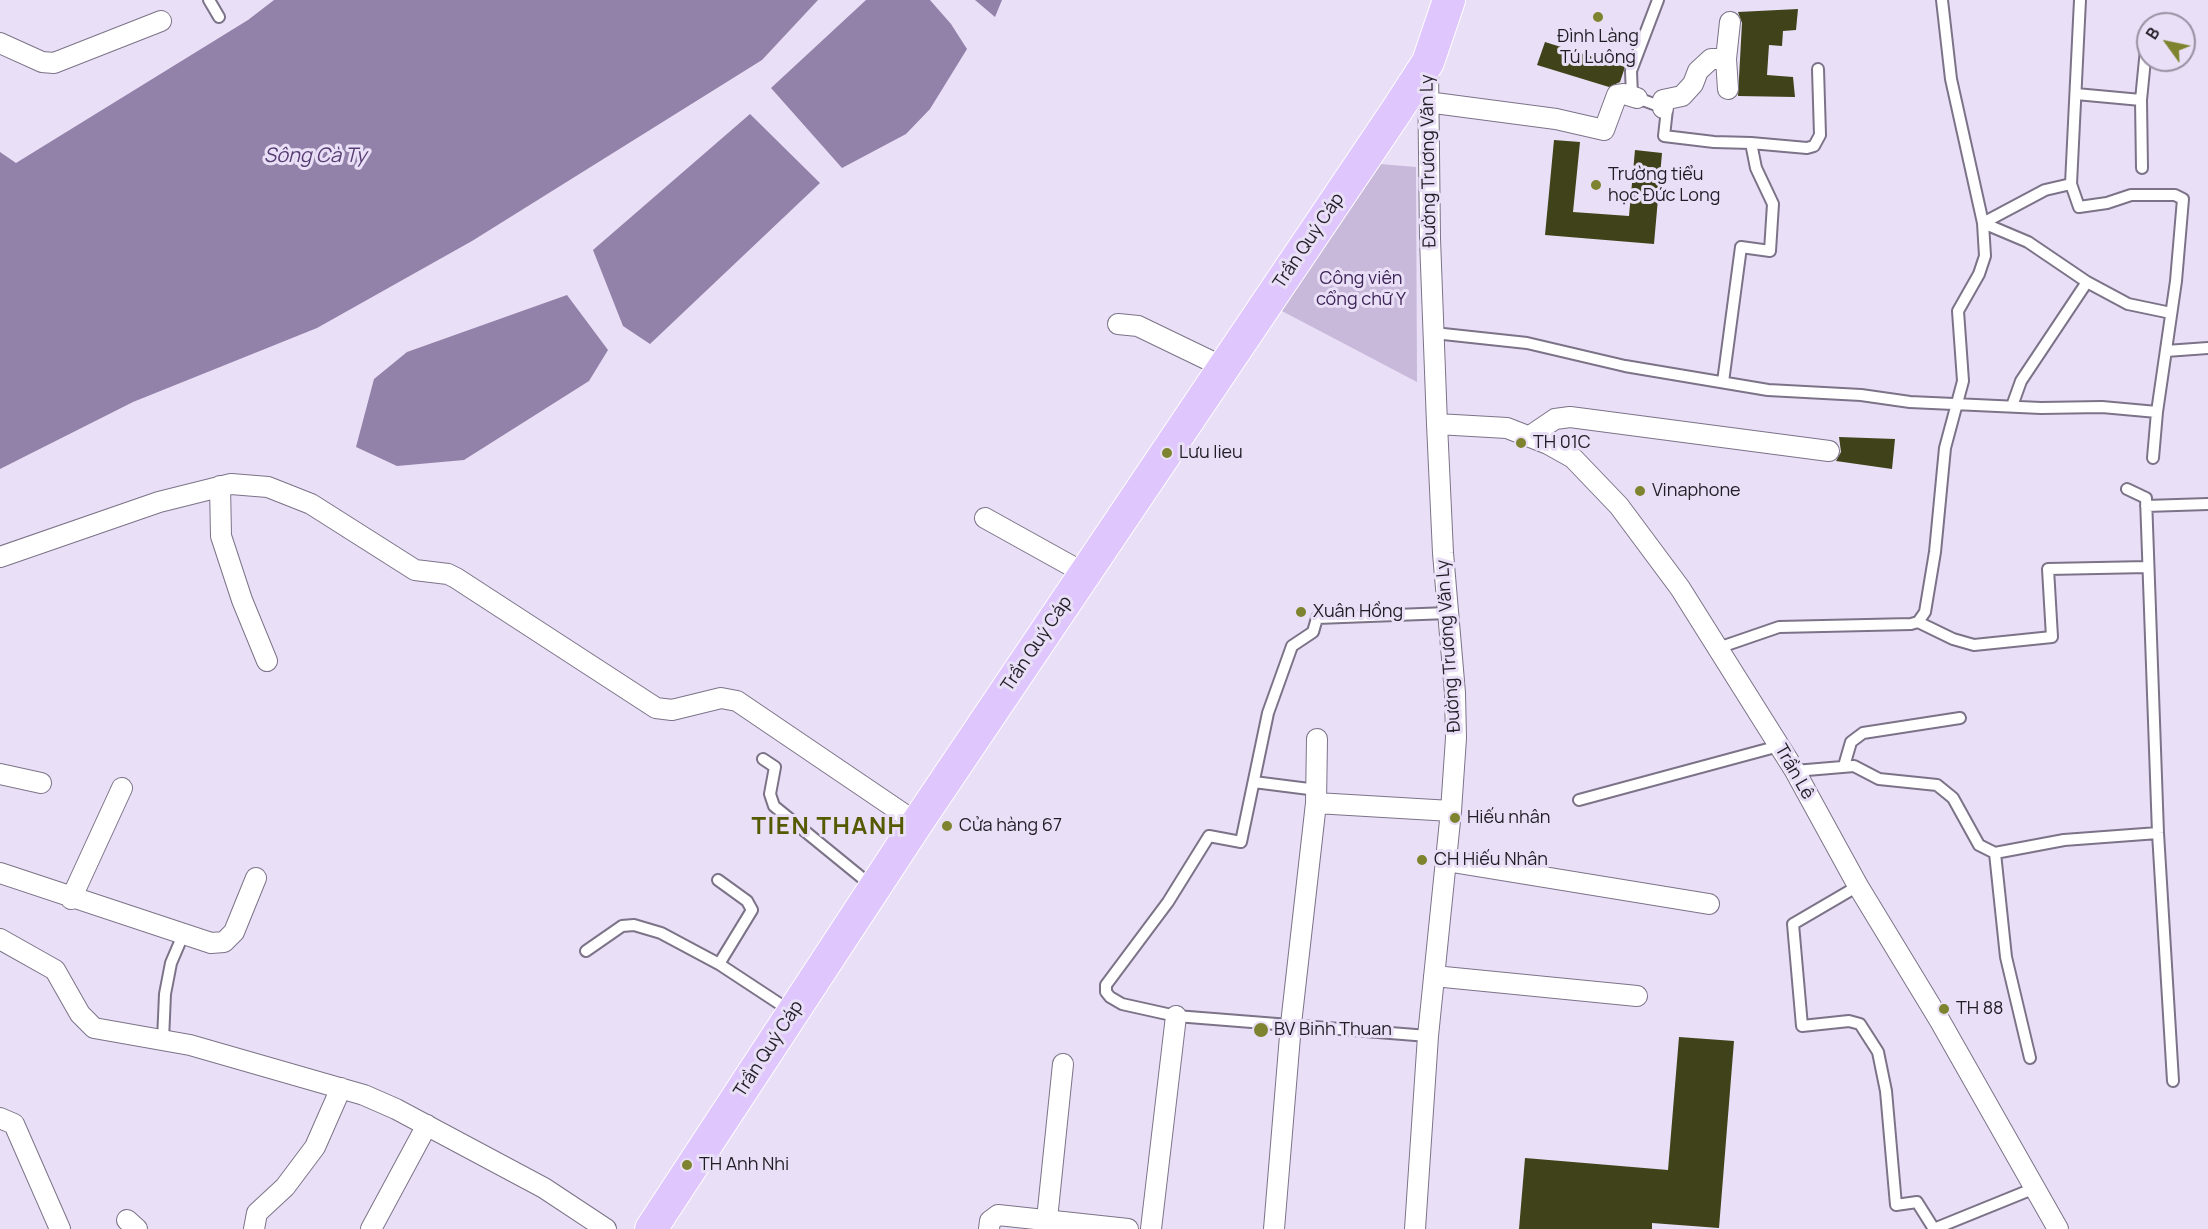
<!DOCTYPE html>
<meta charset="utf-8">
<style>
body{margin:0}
#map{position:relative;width:2208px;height:1229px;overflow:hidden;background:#e9dff6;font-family:Manrope,sans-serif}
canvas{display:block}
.north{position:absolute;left:2136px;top:12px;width:60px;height:60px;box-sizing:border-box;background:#e9dff6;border:2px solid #9991a3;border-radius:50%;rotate:303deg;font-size:16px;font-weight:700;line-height:24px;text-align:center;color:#211d26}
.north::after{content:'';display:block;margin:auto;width:21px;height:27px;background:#7d832e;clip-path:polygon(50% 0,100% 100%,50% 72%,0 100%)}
</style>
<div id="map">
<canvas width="2208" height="1229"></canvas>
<div class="north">B</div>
</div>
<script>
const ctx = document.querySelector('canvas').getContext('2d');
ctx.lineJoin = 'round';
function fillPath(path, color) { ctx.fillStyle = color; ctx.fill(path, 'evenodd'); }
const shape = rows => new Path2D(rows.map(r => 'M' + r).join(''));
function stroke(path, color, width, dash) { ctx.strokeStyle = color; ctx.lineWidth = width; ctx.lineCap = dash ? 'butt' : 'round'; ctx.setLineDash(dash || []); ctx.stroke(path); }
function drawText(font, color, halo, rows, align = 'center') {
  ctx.font = font + ' Manrope,sans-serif'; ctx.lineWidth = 6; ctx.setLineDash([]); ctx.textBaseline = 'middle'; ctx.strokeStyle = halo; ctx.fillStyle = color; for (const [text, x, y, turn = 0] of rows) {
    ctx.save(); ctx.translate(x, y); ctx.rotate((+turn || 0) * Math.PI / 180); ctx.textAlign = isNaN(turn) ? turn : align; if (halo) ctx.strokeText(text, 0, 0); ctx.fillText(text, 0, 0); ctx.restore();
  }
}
fillPath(shape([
 [1380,164,1416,167,1417,382,1280,310]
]), '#c8b9db');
fillPath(shape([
 [274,0,818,0,762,60,472,241,317,328,133,402,0,469,0,152,16,163,248,20],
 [866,0,930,0,951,24,967,49,930,109,906,134,842,168,771,88],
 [975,0,1002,0,995,17],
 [750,114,820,183,650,344,623,326,593,250],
 [567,295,608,350,589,381,464,460,397,466,356,447,374,379,407,352]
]), '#9281a8');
fillPath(shape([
 [1798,9,1796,30,1783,31,1782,46,1769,45,1767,75,1793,77,1795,97,1738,96,1742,23,1738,12],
 [1545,42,1625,67,1620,82,1609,87,1537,65],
 [1554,140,1580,142,1573,212,1629,216,1635,150,1662,153,1654,244,1545,235],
 [1839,437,1895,439,1892,469,1836,461,1841,452],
 [1679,1037,1734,1041,1719,1228,1652,1223,1652,1229,1519,1229,1525,1158,1668,1170]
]), '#404319');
const lane = shape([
 [209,0,219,17],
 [1658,0,1631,71,1632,96,1667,109,1664,136,1714,142,1751,143,1807,148,1814,146,1820,135,1818,69],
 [2076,94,2141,100],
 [2142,168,2141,100,2148,29],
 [2071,184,2079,207,2107,203,2131,195,2175,195,2183,199,2176,281,2157,412,2153,458],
 [1983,223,2045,190,2071,184,2080,0],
 [1983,223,2028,242,2087,282,2128,304,2171,313],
 [1434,333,1527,343,1625,366,1768,390,1861,395,1910,402,2041,408,2102,407,2157,412],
 [2166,351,2208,348],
 [1723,382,1741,247,1770,251,1773,204,1756,168,1751,143],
 [2012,406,2021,381,2087,282],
 [2127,489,2146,498,2158,833,2173,1081],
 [2146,506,2208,504],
 [1918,622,1953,639,1974,645,2052,637,2048,569,2148,567],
 [1718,648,1779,627,1911,624,1918,622,1925,612,1935,552,1945,448,1963,381,1958,311,1979,274,1985,256,1983,223,1951,79,1942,0],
 [763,759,775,767,770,794,774,806,872,886],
 [1844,766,1851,742,1863,733,1960,718],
 [1795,771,1854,766,1879,779,1937,785,1953,798,1979,845,1995,853,2064,840,2158,833],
 [1254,782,1317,790],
 [1579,800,1779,746],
 [1995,853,2006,957,2030,1058],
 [718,880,747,901,752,910,719,964],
 [1858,886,1793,924,1802,1026,1849,1021,1860,1024,1878,1052,1886,1091,1896,1205,1917,1202,1934,1229,2035,1188],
 [586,951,622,926,634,925,661,933,719,964,792,1012],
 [1428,1036,1176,1016,1122,1004,1110,997,1106,992,1106,985,1168,902,1209,836,1241,842,1268,713,1292,646,1313,632,1317,618,1448,613],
 [163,1040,165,994,171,963,183,935]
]);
const street = shape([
 [0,43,42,62,54,63,161,21],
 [1726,59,1728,89],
 [1427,102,1556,119,1604,130,1617,95,1624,94,1637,98],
 [1663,108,1663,100,1682,96,1693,84,1698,71,1711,59,1726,59,1730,22],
 [1118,324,1138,326,1223,367],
 [1437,424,1507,428,1548,444,1573,458,1619,506,1680,588,1795,771,1858,886,1940,1021,2058,1229],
 [1530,436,1555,419,1570,417,1829,451],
 [220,486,221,536,242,600,267,661],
 [985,518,1084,573],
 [0,557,159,502,231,484,268,487,311,504,415,570,448,574,456,578,656,708,672,710,721,698,737,701,917,823],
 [0,774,41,783],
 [1316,803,1451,811],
 [1446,861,1709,904],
 [0,873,211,943,224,942,234,932,256,878],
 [71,899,122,788],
 [0,939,55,970,80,1014,94,1028,190,1045,364,1095,396,1109,544,1188,606,1229],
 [1434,976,1637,996],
 [0,1118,14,1124,60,1229],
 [127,1220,137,1229],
 [254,1229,257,1213,285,1187,315,1147,341,1088],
 [371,1229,427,1125],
 [989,1229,990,1221,998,1215,1128,1229],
 [1046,1229,1063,1064],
 [1151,1229,1176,1016],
 [1274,1229,1291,1024,1316,803,1317,739],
 [1415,1229,1428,1036,1451,811,1456,738,1455,693,1443,553,1437,424,1430,239,1428,68]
]);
const primary = shape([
 [651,1229,917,823,1397,110,1428,62,1449,0]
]);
stroke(lane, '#7c7388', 14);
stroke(street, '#7c7388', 22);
stroke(primary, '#fff', 34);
stroke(lane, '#fff', 10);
stroke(street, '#fff', 20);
stroke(primary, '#dfc6fd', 32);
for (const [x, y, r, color] of [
 [1598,17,6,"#7d832e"],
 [1596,185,6,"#7d832e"],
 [1521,443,6,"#7d832e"],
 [1167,453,6,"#7d832e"],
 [1640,491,6,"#7d832e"],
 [1301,612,6,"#7d832e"],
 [1455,818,6,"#7d832e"],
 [947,826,6,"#7d832e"],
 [1422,860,6,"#7d832e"],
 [1944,1009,6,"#7d832e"],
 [1261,1030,8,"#7d832e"],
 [687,1165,6,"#7d832e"]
]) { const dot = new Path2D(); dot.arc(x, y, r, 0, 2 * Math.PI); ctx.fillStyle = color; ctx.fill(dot); stroke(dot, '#e9dff6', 2); }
drawText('18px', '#211d26', '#e9dff6', [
 ["Đình Làng",1598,37,"center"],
 ["Tú Luông",1598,58,"center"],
 ["Trường tiểu",1608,175],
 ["học Đức Long",1608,196],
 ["TH 01C",1533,443],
 ["Lưu lieu",1179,453],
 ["Vinaphone",1652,491],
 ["Xuân Hồng",1313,612],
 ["Hiếu nhân",1467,818],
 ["Cửa hàng 67",959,826],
 ["CH Hiếu Nhân",1434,860],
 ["TH 88",1956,1009],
 ["BV Binh Thuan",1274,1030],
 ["TH Anh Nhi",699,1165]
], 'left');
drawText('18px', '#211d26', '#e9dff6', [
 ["Đường Trương Văn Ly",1429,161,-91],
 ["Trần Quý Cáp",1309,241,-56],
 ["Trần Quý Cáp",1037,644,-56],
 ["Đường Trương Văn Ly",1449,646,-94],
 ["Trần Lê",1794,772,60],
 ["Trần Quý Cáp",769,1049,-57]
]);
drawText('18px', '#3e2457', '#e9dff6', [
 ["Công viên",1361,279],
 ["cổng chữ Y",1361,300]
]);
drawText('italic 20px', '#573d73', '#e9dff6', [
 ["Sông Cà Ty",315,156]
]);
ctx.letterSpacing = '1.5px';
drawText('bold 24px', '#555900', '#e9dff6', [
 ["TIEN THANH",829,827]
]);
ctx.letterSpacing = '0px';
</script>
